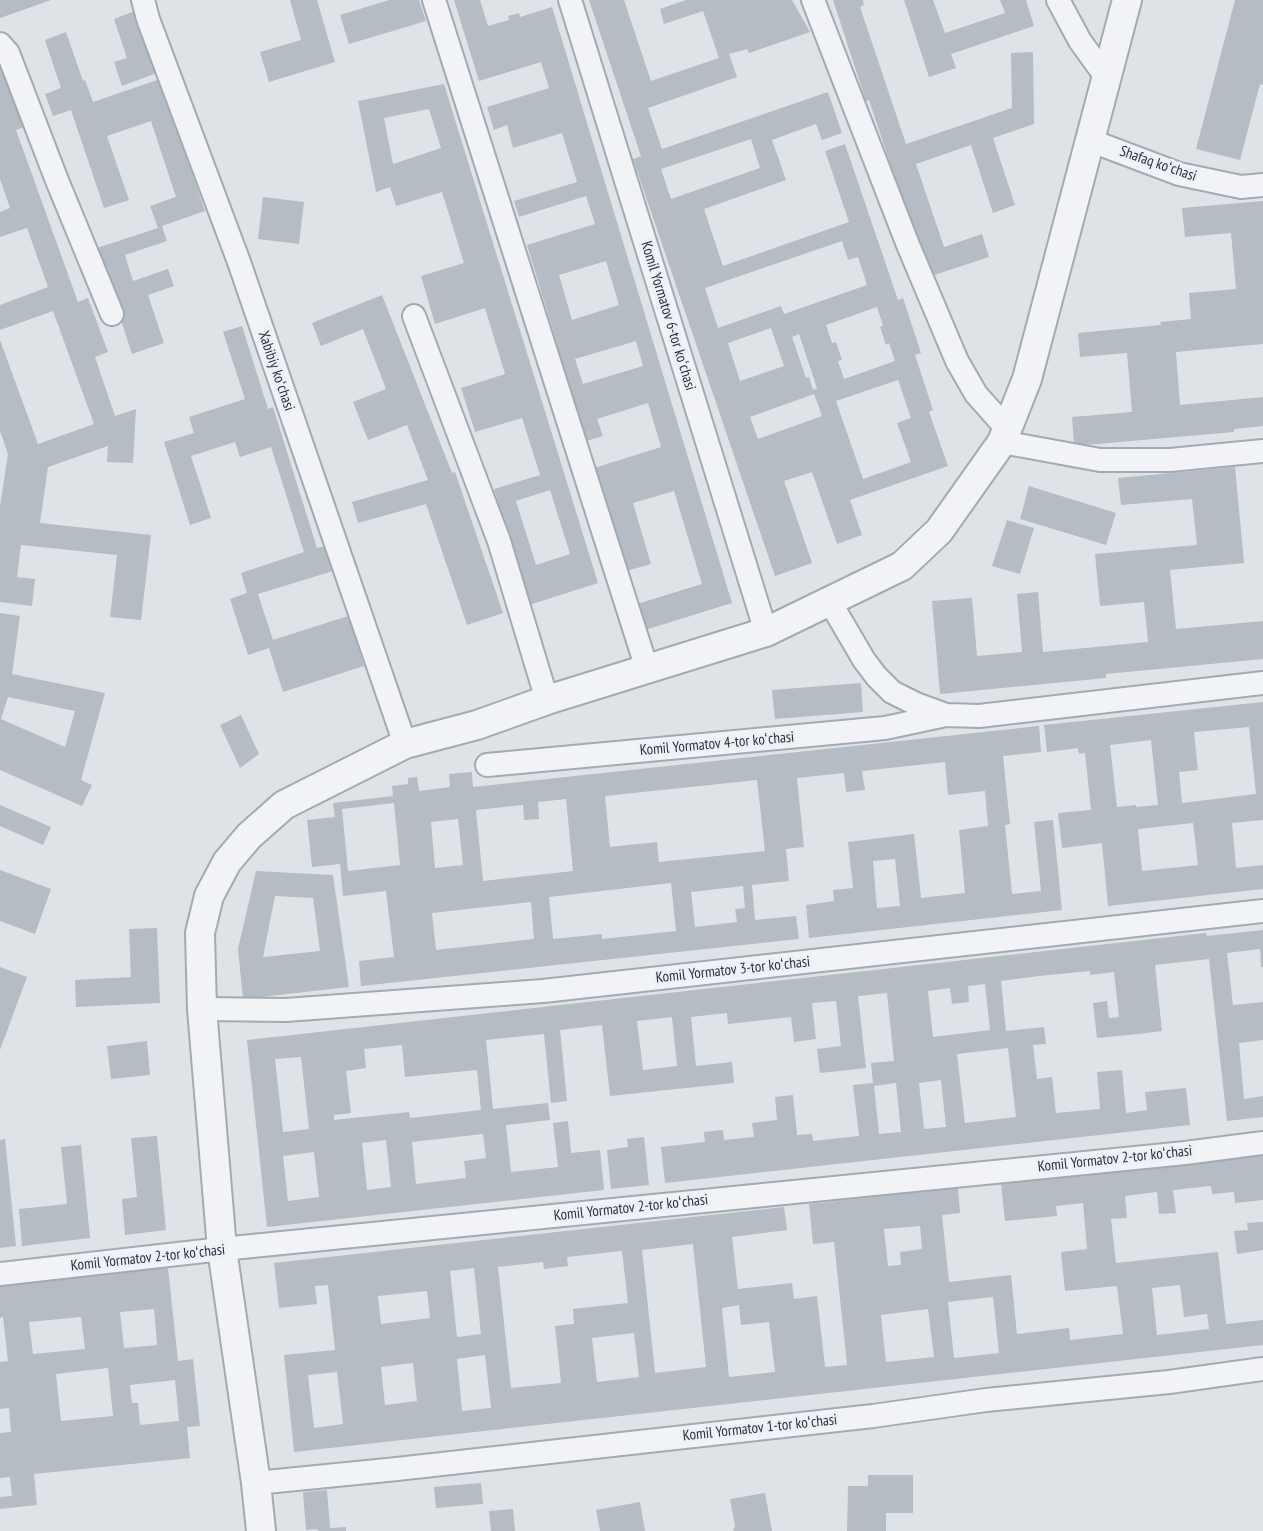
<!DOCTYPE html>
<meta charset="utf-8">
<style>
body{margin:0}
canvas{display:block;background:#dee3e8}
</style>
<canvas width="1263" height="1531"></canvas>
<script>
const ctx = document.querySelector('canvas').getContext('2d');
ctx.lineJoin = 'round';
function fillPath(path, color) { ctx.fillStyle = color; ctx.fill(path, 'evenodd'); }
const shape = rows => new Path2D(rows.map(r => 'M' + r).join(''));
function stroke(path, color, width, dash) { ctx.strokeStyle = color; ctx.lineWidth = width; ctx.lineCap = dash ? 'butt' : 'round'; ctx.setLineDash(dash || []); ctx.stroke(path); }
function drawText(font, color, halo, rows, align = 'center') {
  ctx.font = font + ' "PT Sans Narrow",sans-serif'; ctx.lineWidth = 6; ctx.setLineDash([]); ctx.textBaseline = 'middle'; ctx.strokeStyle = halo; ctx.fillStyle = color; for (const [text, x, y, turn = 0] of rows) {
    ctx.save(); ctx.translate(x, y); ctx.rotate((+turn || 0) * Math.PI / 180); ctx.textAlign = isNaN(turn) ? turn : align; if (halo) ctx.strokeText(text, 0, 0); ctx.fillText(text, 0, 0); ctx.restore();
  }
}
fillPath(shape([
 [0,0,51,0,0,18],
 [290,0,317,0,335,62,269,82,260,52,301,40],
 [389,0,419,0,426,21,349,44,340,15],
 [454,0,480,0,488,26,509,20,508,16,519,13,520,17,552,7,732,603,645,630,637,604,702,584,674,491,633,503,651,564,623,572,591,469,661,447,648,403,597,419,603,436,583,442,555,348,558,347,527,245,595,224,586,196,519,217,514,201,577,182,562,133,513,148,507,125,494,130,487,107,549,88,541,62,479,81],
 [606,261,619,305,572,320,559,275],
 [636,341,643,366,583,384,575,359],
 [589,0,624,0,651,81,719,58,703,11,664,24,660,9,686,0,792,0,810,32,749,53,747,49,729,54,737,77,648,108,662,149,828,92,842,133,822,140,816,124,772,140,786,180,704,209,723,266,849,222,825,151,845,144,898,300,903,298,921,353,915,355,933,410,929,412,948,466,850,500,862,535,837,544,812,472,784,481,812,563,775,576,633,159,641,156],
 [751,139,760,168,671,199,661,169],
 [842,241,848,260,858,257,867,285,784,314,781,306,718,328,705,288],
 [877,307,883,325,880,327,886,345,889,343,895,361,844,379,838,361,842,360,836,342,832,343,826,325],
 [771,328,784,366,740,381,728,343],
 [799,334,817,388,813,390,809,377,806,378,792,337],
 [898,380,911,418,897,423,911,462,863,479,836,401],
 [814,394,822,416,758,439,750,417],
 [833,0,863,0,864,5,860,7,906,144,1012,108,1011,53,1033,52,1034,124,993,138,1015,205,993,213,971,145,916,164,944,247,982,234,989,257,928,277,869,100,866,101],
 [904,0,933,0,945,33,1005,13,1000,0,1026,0,1034,26,951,54,956,68,929,77],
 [1235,0,1263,0,1263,85,1260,84,1240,160,1196,149],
 [135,11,157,73,122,86,114,62,127,58,114,19],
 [66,32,83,81,85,80,93,102,160,79,205,211,162,226,167,241,125,255,133,281,168,269,174,286,148,295,164,343,132,354,97,248,158,228,150,206,176,197,151,121,107,136,129,200,104,208,71,110,53,116,45,94,61,88,45,40],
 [0,60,24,127,16,130,78,302,88,298,108,352,95,357,115,416,136,409,133,463,107,462,108,446,48,467,40,523,151,535,141,620,110,617,117,555,21,545,17,577,35,579,32,606,0,602,0,506,8,454,0,431,0,340,38,444,94,424,53,311,0,330,0,305,48,287,27,228,0,237,0,212,10,208,0,179],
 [444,84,598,583,529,605,494,489,540,475,522,418,475,432,461,388,505,374,485,308,435,324,421,276,464,263,442,192,396,206,390,187,376,192,358,101],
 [429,109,441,148,393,164,384,118],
 [550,490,570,554,536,565,516,501],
 [263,197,304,202,299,244,258,239],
 [1263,201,1263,344,1176,352,1180,405,1263,397,1263,426,1234,429,1234,432,1074,446,1072,417,1132,412,1127,353,1080,357,1078,333,1161,325,1160,322,1191,319,1189,293,1236,289,1231,233,1185,237,1182,208],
 [382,295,452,473,455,472,503,613,467,625,426,504,358,523,352,502,428,480,407,425,368,440,353,402,386,389,363,329,321,346,312,323],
 [242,326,268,409,273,407,317,548,325,546,333,571,258,594,273,640,348,616,364,666,283,692,269,648,248,655,230,599,247,593,241,573,304,552,271,447,240,457,235,442,191,456,211,518,190,525,164,442,194,433,189,417,245,399,223,332],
 [1235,467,1244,563,1170,570,1176,629,1263,621,1263,659,1106,674,1106,678,940,694,932,601,972,598,977,656,1022,652,1017,594,1038,592,1043,652,1148,642,1144,602,1100,606,1095,554,1197,545,1192,499,1121,505,1118,478],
 [1029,486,1116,513,1106,545,1020,519],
 [1007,520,1034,528,1020,574,992,566],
 [0,613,20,616,12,674,105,693,81,780,92,785,82,806,0,770],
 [8,697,75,711,65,747,1,719],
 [861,683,863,712,775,719,772,690],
 [1263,702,1263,820,1232,823,1236,868,1263,865,1263,889,1108,906,1102,843,1062,848,1058,813,1091,810,1085,753,1079,754,1078,748,1047,752,1044,725],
 [1249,727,1256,794,1182,803,1179,772,1198,770,1194,732],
 [1151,740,1158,805,1136,807,1136,805,1117,807,1110,745],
 [1193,823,1198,865,1142,871,1138,829],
 [241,715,259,754,240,768,220,725],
 [1039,726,1041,752,1003,756,1010,824,1005,825,1012,894,1041,891,1034,822,1053,820,1062,910,809,938,806,905,834,901,833,890,853,888,848,842,914,834,921,898,965,893,959,830,988,826,985,791,948,795,945,762,862,771,865,790,846,792,844,773,797,778,804,847,786,849,789,881,752,885,755,920,796,916,799,939,361,986,359,961,394,957,386,891,343,896,340,864,312,867,307,820,335,817,333,803,393,796,392,786,408,784,408,778,417,777,419,791,450,787,449,774,472,772,473,787],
 [757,780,765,851,659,862,657,842,610,847,605,796],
 [566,799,573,871,483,881,476,810,523,805,524,820,539,819,538,802],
 [394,803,400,865,348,871,342,809],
 [458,819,463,865,435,868,431,822],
 [895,859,900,906,877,908,873,861],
 [671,883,676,931,602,939,602,934,553,939,549,897],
 [743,886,745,908,735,909,737,922,695,927,691,892],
 [531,902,534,939,436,950,432,913],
 [0,805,51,827,43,845,0,826],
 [0,870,51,889,35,934,0,921],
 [256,871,333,875,349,987,243,999,238,949],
 [275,896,313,898,320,951,263,957],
 [157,928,160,1003,76,1007,75,980,131,977,129,929],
 [1263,930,1263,967,1261,967,1260,949,1227,953,1233,1005,1263,1002,1263,1040,1239,1043,1244,1099,1263,1096,1263,1117,1227,1121,1209,959,1155,965,1162,1031,1139,1034,1097,1038,1093,1003,1107,1001,1109,1018,1119,1017,1114,972,1090,975,1090,971,1039,976,1001,981,1006,1031,1044,1027,1046,1044,1033,1045,1037,1079,1052,1077,1056,1113,1100,1109,1097,1072,1122,1070,1126,1113,1147,1110,1145,1092,1186,1088,1190,1125,665,1183,661,1147,705,1142,704,1132,723,1130,724,1140,754,1137,752,1123,777,1120,775,1097,793,1095,797,1135,812,1134,813,1141,859,1136,853,1085,873,1083,871,1063,894,1061,887,993,858,996,866,1068,820,1073,817,1049,841,1046,836,1001,812,1003,816,1039,794,1042,791,1017,728,1024,727,1013,691,1017,696,1066,732,1062,734,1083,610,1096,602,1025,560,1030,567,1101,551,1103,544,1034,486,1040,493,1109,548,1103,550,1120,506,1125,511,1172,558,1167,553,1123,568,1121,571,1153,600,1150,604,1190,267,1227,247,1040,1206,933,1207,936],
 [985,984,990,1030,933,1037,928,991,950,988,952,1004,969,1002,968,986],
 [672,1017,677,1066,643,1070,637,1021],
 [402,1045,405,1077,477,1070,481,1110,410,1118,409,1112,334,1120,334,1115,351,1113,346,1071,366,1068,364,1049],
 [1008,1048,1016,1117,965,1123,957,1054],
 [301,1057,309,1129,283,1132,275,1059],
 [941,1080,946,1127,924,1129,919,1083],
 [896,1083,901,1132,879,1134,874,1086],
 [483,1134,486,1158,464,1161,466,1178,416,1184,412,1142],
 [386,1140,391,1187,367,1190,362,1143],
 [314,1152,319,1197,288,1201,283,1156],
 [0,967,27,977,0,1050],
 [147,1041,150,1075,111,1079,107,1046],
 [157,1136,166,1230,125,1235,122,1199,137,1197,131,1138],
 [644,1137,649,1185,611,1189,607,1150,628,1147,627,1139],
 [5,1139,16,1246,0,1248,0,1140],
 [81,1145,90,1238,22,1246,19,1209,67,1204,61,1147],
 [1263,1154,1263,1200,1235,1203,1234,1192,1212,1194,1211,1186,1173,1190,1176,1213,1159,1214,1157,1192,1125,1196,1127,1218,1111,1219,1116,1263,1218,1252,1226,1324,1263,1320,1263,1345,294,1452,284,1355,335,1350,328,1285,315,1286,317,1304,279,1308,274,1263,784,1207,787,1230,732,1237,738,1289,792,1283,794,1299,817,1296,825,1367,847,1365,834,1242,813,1244,809,1204,958,1188,960,1213,942,1215,949,1282,1011,1275,1017,1334,1069,1328,1070,1340,1123,1334,1117,1286,1065,1291,1061,1252,1087,1249,1083,1203,1056,1206,1057,1216,1005,1221,1001,1183],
 [920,1226,922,1249,900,1252,901,1265,888,1266,884,1229],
 [693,1244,706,1367,655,1373,642,1250],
 [622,1251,628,1303,573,1309,574,1324,555,1326,561,1383,511,1388,498,1267,543,1262,544,1269,568,1266,567,1257],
 [474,1268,481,1334,457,1337,450,1271],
 [1180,1285,1184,1317,1207,1314,1209,1329,1157,1335,1152,1288],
 [427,1291,430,1318,381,1324,378,1296],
 [993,1297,999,1353,954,1358,948,1302],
 [739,1305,741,1325,769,1322,775,1372,729,1377,722,1308],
 [928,1309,934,1357,886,1362,881,1315],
 [634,1333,639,1377,597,1382,592,1338],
 [485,1355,491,1408,462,1411,457,1359],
 [413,1363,417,1401,385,1405,381,1367],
 [337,1372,343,1424,314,1428,308,1375],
 [1263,1222,1263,1250,1237,1254,1234,1231,1248,1230,1247,1223],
 [168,1268,178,1361,193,1359,200,1426,187,1427,190,1458,34,1474,37,1505,0,1509,0,1497,12,1496,10,1477,0,1478,0,1433,11,1432,9,1408,0,1409,0,1362,8,1361,3,1317,0,1318,0,1285],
 [154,1309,157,1345,124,1348,120,1312],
 [81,1317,85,1349,33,1354,29,1322],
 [108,1368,113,1416,61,1421,56,1374],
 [175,1380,179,1421,140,1425,138,1403,132,1403,130,1385],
 [868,1475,913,1475,913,1513,886,1513,886,1531,847,1531,848,1486,868,1486],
 [481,1483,483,1504,436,1508,434,1487],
 [327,1490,330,1528,346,1527,346,1531,318,1531,317,1529,306,1530,303,1492],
 [765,1493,772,1531,733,1531,735,1526,730,1499],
 [640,1502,645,1531,600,1531,596,1510],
 [513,1509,515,1531,491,1531,489,1511]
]), '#b5bcc4');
const minor = shape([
 [143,0,148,19,239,262,405,744],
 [434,0,647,669],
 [570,0,766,632],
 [813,0,908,245,957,361,976,394,1007,429],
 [1058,0,1080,41,1106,77],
 [0,44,8,53,56,178,112,314],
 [1089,140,1179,174,1241,187,1263,185],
 [414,316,499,541,547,700],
 [1002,442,1100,460,1170,460,1263,451],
 [830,602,864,660,876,676,892,692,916,704,946,715,979,716,1263,683],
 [487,765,885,728,946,715],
 [202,1009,286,1010,543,991,1263,911],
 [0,1274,222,1249,1185,1153,1263,1143],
 [256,1483,397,1469,873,1416,986,1400,1169,1382,1263,1369]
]);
const tertiary = shape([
 [261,1531,256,1483,222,1249,202,1009,200,933,209,896,227,862,249,836,284,805,405,744,477,725,547,700,766,632,902,566,939,531,1002,442,1027,379,1127,0]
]);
stroke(minor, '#a3aab2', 26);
stroke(tertiary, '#a3aab2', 32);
stroke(minor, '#f1f3f6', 22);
stroke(tertiary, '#f1f3f6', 28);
drawText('15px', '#27323f', '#edf1f5', [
 ["Shafaq koʻchasi",1158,164,19],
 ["Komil Yormatov 6-tor koʻchasi",668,316,73],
 ["Xabibiy koʻchasi",276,371,71],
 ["Komil Yormatov 4-tor koʻchasi",717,744,-5],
 ["Komil Yormatov 3-tor koʻchasi",733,970,-6],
 ["Komil Yormatov 2-tor koʻchasi",1115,1159,-6],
 ["Komil Yormatov 2-tor koʻchasi",631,1208,-6],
 ["Komil Yormatov 2-tor koʻchasi",148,1258,-6],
 ["Komil Yormatov 1-tor koʻchasi",760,1428,-6]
]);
</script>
